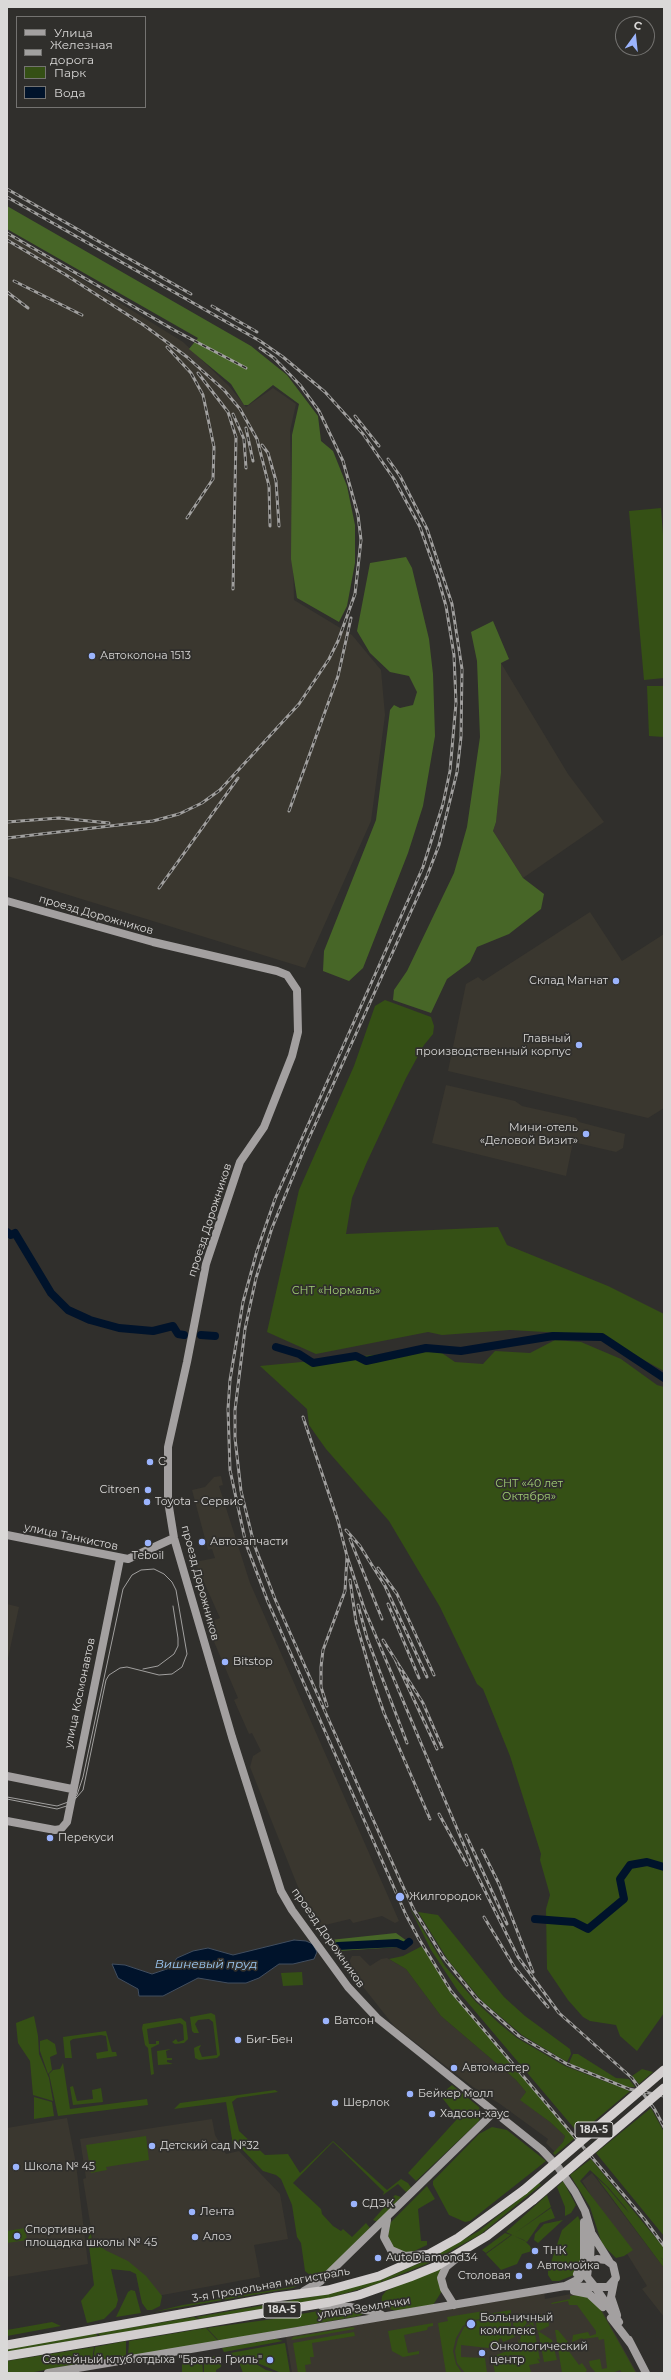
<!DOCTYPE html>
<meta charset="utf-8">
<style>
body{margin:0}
#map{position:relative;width:671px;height:2380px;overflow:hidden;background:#302f2c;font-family:Montserrat,sans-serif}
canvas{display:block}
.frame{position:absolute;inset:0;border:8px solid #dad9d8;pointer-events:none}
.legend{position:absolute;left:16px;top:16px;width:130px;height:92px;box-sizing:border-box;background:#302f2c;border:1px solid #747371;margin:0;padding:5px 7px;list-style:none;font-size:12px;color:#dad9d8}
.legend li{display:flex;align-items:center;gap:8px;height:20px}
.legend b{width:20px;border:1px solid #747371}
.north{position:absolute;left:615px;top:16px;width:40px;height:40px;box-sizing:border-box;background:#302f2c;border:1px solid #747371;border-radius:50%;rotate:15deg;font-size:11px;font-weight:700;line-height:16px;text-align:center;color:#dad9d8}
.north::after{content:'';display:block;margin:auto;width:14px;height:18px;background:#9bb4fd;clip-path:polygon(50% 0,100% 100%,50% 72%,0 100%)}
</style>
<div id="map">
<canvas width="671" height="2380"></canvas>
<div class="frame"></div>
<ul class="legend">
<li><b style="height:5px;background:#a3a0a0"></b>Улица</li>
<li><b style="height:5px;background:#a1a09f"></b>Железная дорога</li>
<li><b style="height:11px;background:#355015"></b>Парк</li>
<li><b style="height:11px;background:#00132b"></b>Вода</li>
</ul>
<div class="north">С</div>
</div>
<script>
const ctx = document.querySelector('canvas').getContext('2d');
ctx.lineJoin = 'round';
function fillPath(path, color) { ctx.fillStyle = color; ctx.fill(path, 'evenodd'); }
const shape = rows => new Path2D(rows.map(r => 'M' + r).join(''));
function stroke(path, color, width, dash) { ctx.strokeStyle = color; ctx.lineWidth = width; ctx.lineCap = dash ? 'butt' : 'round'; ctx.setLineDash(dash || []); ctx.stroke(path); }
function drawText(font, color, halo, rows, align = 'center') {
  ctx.font = font + ' Montserrat,sans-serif'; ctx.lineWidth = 3.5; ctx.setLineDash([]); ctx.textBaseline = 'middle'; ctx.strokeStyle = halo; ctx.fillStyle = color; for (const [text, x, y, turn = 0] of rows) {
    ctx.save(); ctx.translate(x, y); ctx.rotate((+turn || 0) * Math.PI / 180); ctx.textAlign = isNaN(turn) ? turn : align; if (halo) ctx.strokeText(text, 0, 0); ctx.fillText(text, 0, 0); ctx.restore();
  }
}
fillPath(shape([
 [7,233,183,342,229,386,246,407,273,388,296,404,290,431,294,600,352,635,381,670,385,715,371,821,305,968,7,876],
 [501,663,568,774,604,822,523,878,493,831,496,822,501,773],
 [590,912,622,961,664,934,664,1108,648,1118,448,1071,466,984,478,977,483,981],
 [446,1085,515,1101,522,1106,576,1118,579,1122,625,1134,623,1148,616,1152,573,1142,566,1176,432,1143],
 [221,1476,223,1485,219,1486,250,1583,399,1921,395,1923,382,1916,353,1923,350,1919,321,1926,315,1919,304,1902,250,1767,253,1756,261,1751,252,1733,249,1734,234,1700,238,1698,206,1623,220,1618,195,1562,215,1558,212,1549,208,1550,192,1490,205,1487,214,1477],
 [7,1604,19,1607,7,1663],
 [352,1956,360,1956,370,1966,381,1959,387,1958,406,1969,441,2016,516,2080,526,2092,521,2100,550,2122,565,2136,563,2142,555,2152,546,2143,548,2139,500,2104,473,2087,394,2026,349,1969,350,1960],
 [67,2118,76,2164,88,2264,7,2277,7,2128],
 [212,2119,215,2135,226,2154,239,2151,280,2194,288,2239,254,2245,260,2277,141,2299,136,2274,130,2271,111,2269,98,2272,83,2179,86,2178,80,2139],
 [592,2173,664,2268,664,2317,642,2289,647,2286,582,2181],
 [544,2290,545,2299,576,2293,599,2305,637,2373,292,2373,285,2332]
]), '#3a372f');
fillPath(shape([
 [661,508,664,548,664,678,644,680,629,511],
 [647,686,664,686,664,737,649,736],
 [385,1000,431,1017,434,1026,433,1034,424,1045,406,1078,366,1164,352,1198,346,1234,498,1227,507,1245,608,1286,664,1314,664,1371,598,1335,510,1330,442,1335,428,1332,316,1354,267,1332,299,1190,354,1066,375,1006],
 [555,1340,581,1342,621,1359,657,1385,664,1387,664,2013,637,2051,620,2036,616,2025,590,2021,583,2017,568,2000,547,1969,546,1909,550,1895,540,1860,541,1854,510,1756,483,1689,477,1684,440,1607,389,1521,326,1449,309,1425,307,1409,260,1366,436,1349,455,1362,483,1364,495,1351,530,1353],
 [410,1908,445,1966,476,2002,501,2025,517,2038,565,2066,630,2091,579,2134,458,1991,431,1950],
 [418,1912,438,1915,504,1997,525,2016,570,2049,571,2054,567,2062,522,2035,481,2000,448,1960],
 [422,1946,449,1988,476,2022,576,2137,555,2155,553,2153,563,2142,565,2136,550,2122,520,2100,526,2092,516,2080,441,2016,406,1969,389,1959,403,1956],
 [302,1972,303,1985,283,1986,281,1973],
 [211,2013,215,2015,220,2055,217,2058,199,2060,195,2058,194,2048,198,2046,201,2045,199,2049,202,2057,217,2055,213,2022,209,2019,198,2020,195,2024,199,2033,194,2033,192,2031,190,2017],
 [34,2016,38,2036,39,2054,49,2078,53,2101,33,2095,30,2061,18,2043,16,2023],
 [181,2018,186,2022,188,2039,184,2043,175,2044,172,2042,176,2039,178,2042,184,2040,183,2025,180,2023,147,2029,149,2044,156,2044,156,2041,159,2041,159,2044,151,2048,154,2074,151,2075,148,2048,145,2045,142,2028,143,2024],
 [106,2031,112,2052,116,2052,117,2056,97,2059,96,2053,108,2051,106,2036,101,2035,73,2039,70,2041,72,2058,65,2058,63,2037],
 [47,2039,55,2044,57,2054,50,2057,52,2070,48,2074,40,2051,40,2041],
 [171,2049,166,2051,167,2058,172,2058,172,2060,167,2060,167,2062,173,2064,158,2065,157,2051],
 [573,2054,578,2054,616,2078,629,2079,635,2087,628,2087,569,2063],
 [63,2063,70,2109,147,2099,148,2105,58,2116,49,2074,53,2070,60,2069],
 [642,2069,653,2072,639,2084,632,2076],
 [452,2085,479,2107,481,2113,479,2121,416,2181,408,2173,458,2118,440,2095],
 [73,2086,77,2101,93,2099,92,2090,101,2088,103,2102,73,2105,70,2087],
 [275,2090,278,2092,237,2098,232,2102,239,2131,265,2155,288,2154,300,2173,333,2141,387,2190,401,2179,408,2183,412,2189,406,2192,398,2184,383,2195,384,2192,333,2142,293,2183,321,2209,322,2214,333,2226,341,2231,343,2229,352,2237,366,2223,370,2228,320,2278,313,2278,305,2271,301,2243,297,2237,292,2205,281,2179,276,2175,263,2171,241,2148,233,2145,226,2102,174,2109,180,2103],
 [34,2097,52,2102,54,2116,34,2119],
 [651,2108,664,2132,664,2236,596,2153],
 [492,2127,507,2130,546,2161,470,2221,465,2222,449,2215,433,2185,433,2181,479,2134],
 [146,2136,149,2160,106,2167,107,2170,91,2173,86,2145],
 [591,2159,664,2248,664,2260,660,2257,664,2261,664,2268,597,2178,607,2187,629,2213,625,2207,608,2187,590,2170,580,2181,633,2250,624,2256,616,2258,602,2244,590,2207,570,2175],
 [563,2181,576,2205,571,2213,565,2216,565,2207,570,2209,565,2207,557,2187],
 [539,2183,541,2185,481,2234,429,2263,382,2282,383,2279,427,2260,479,2231],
 [427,2186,435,2199,418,2209,421,2241,427,2241,427,2245,410,2253,395,2250,388,2238,390,2223],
 [395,2195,401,2197,378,2222,373,2220],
 [547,2195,551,2207,515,2233,551,2208,555,2218,540,2223,527,2242,506,2232],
 [578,2216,581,2223,583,2256,574,2275,559,2281,552,2281,548,2275,548,2271,562,2230],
 [563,2220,538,2243,534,2240,535,2234,544,2224],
 [25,2228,27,2240,7,2243,7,2231],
 [91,2233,92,2240,105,2250,128,2261,146,2276,162,2296,160,2306,152,2310,147,2310,142,2303,136,2274,130,2271,111,2269,118,2300,116,2307,104,2319,87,2323,81,2301,94,2285,88,2238],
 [505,2233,511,2235,486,2253,482,2250],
 [512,2235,524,2240,530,2246,532,2251,522,2254,517,2264,501,2270,486,2254],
 [443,2266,442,2291,433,2305,397,2311,381,2307,382,2296,386,2291],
 [382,2279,381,2283,329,2298,200,2319,196,2317,328,2294],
 [297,2286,293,2288,153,2312,183,2305],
 [131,2290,135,2291,141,2313,116,2317,128,2292],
 [577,2295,588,2297,598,2305,636,2373,622,2373,620,2370,612,2373,596,2373,590,2366,589,2361,600,2359,602,2369,607,2368,604,2339,599,2340,598,2337,583,2339,582,2338,572,2342,573,2335,588,2332,590,2336,596,2334,596,2331,577,2305,569,2305,568,2301,552,2304,551,2303,570,2299,570,2296],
 [335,2308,363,2314,359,2316,219,2341,207,2328,273,2319],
 [511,2310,511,2314,474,2320,463,2326,456,2338,453,2351,456,2364,462,2373,446,2373,438,2323,448,2321,447,2317,484,2311,488,2314],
 [521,2314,532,2316,534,2327,529,2323,531,2317,524,2327,523,2330,528,2324,534,2329,540,2360,537,2358,540,2363,529,2365,531,2372,495,2373,492,2357,519,2346,518,2338,523,2349,520,2340,522,2332,520,2335,518,2333,516,2333,513,2324,513,2315],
 [511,2315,511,2325,515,2337,503,2342,501,2338,498,2340,500,2344,488,2348,461,2345,461,2357,485,2358,487,2373,465,2373,457,2363,455,2351,458,2339,464,2327,475,2321],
 [542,2315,548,2318,549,2326,539,2331,537,2330,535,2316],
 [194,2317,199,2320,100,2336,98,2333],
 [52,2322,61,2326,7,2336,7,2330],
 [433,2323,433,2326,428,2327,427,2330,404,2335,408,2353,419,2351,419,2354,403,2357,392,2351,388,2331],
 [353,2327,355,2329,291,2340,293,2337],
 [206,2328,218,2341,128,2357,129,2341],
 [555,2330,558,2330,568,2342,565,2346,579,2365,582,2363,587,2370,585,2373,562,2373],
 [538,2331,552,2340,557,2360,544,2362],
 [354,2332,355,2336,312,2343,314,2357,310,2357,311,2364,305,2365,306,2373,298,2373,293,2343],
 [95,2333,98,2336,7,2352,7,2348],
 [276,2339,283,2341,224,2352,222,2348],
 [126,2341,126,2356,93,2361,95,2347],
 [285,2343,290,2373,281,2373,253,2361,232,2359,226,2357,225,2354],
 [94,2347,92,2361,29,2373,7,2373,7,2361],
 [218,2356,222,2357,221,2367,216,2370,216,2373,204,2373,204,2358],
 [202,2358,203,2373,182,2373,182,2360],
 [251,2361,266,2370,278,2373,243,2373,239,2362]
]), '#355015');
fillPath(shape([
 [7,206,251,346,287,375,318,416,321,441,333,451,347,486,355,525,355,563,347,606,339,622,297,598,291,559,292,435,299,404,273,385,248,405,244,405,231,384,189,349,198,338,7,229],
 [406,557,412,568,429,639,433,674,435,736,423,806,408,853,363,968,349,981,323,971,324,951,376,820,390,710,394,705,400,708,413,705,417,692,409,676,390,672,370,653,357,631,370,563],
 [493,621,509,659,501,663,501,773,496,822,493,831,523,878,544,894,541,909,509,934,477,947,470,962,447,979,431,1013,393,1000,394,990,407,971,454,873,467,827,480,737,477,661,471,632],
 [396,1933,407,1941,399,1947,338,1951,330,1940]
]), '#476627');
const water = shape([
 [294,1940,306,1941,313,1944,317,1952,314,1959,293,1964,279,1964,259,1978,246,1983,228,1983,198,1978,163,1996,139,1996,138,1989,118,1978,112,1964,125,1965,152,1974,170,1968,177,1958,193,1951,208,1948,233,1955,294,1940]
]);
fillPath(water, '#00132b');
stroke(water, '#414e5f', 1);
stroke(shape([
 [7,1232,11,1235,15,1233,51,1293,68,1310,90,1320,119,1328,153,1331,173,1326,178,1334,184,1335],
 [201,1335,215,1336],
 [276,1347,299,1354,313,1363,356,1356,366,1361,426,1348,461,1351,553,1336,602,1337,664,1378],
 [535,1919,574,1922,588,1929,624,1899,620,1879,630,1865,647,1862,664,1867],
 [338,1946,397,1943,404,1946,409,1942]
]), '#00132b', 8);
stroke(shape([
 [7,901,153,942,277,971,287,975,297,990,298,1032,292,1056,264,1127,240,1162,206,1264,187,1362,168,1447,168,1501,174,1538,232,1737,281,1891,292,1910,348,1987,377,2018,542,2150,558,2167,575,2192,585,2211,591,2231,590,2265],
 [7,1535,128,1559,174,1538],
 [7,1776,72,1789],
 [7,1821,55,1830,61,1829,67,1822,120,1559],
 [387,2220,384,2237,391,2250,405,2256,425,2254],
 [592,2234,609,2261],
 [577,2274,584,2261,584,2222],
 [614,2282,611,2297,617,2315],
 [565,2286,579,2279,590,2265,597,2259,606,2260,613,2265,616,2278,608,2287,595,2287,587,2277,588,2268],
 [304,2291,321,2281,493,2113],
 [574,2291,589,2294,603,2307],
 [454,2305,444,2289,441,2278,446,2267,457,2258],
 [322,2306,350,2307,376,2312,382,2315],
 [611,2318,631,2344],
 [629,2340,646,2373],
 [48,2373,565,2286,595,2287,619,2322]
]), '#a3a0a0', 8);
stroke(shape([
 [7,2345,276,2297,328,2290,379,2276,431,2253,458,2238,524,2190],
 [7,2356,330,2302,359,2295,410,2277,437,2266,487,2236,533,2200]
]), '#d2cece', 9);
stroke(shape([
 [143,1669,158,1666,174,1654,178,1646,178,1638,173,1606],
 [7,1797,57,1806,71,1801,77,1795,83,1777,123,1589,132,1575,141,1570,154,1569,164,1574,172,1582,176,1590,187,1654,182,1667,172,1674,159,1675,127,1667,120,1668,109,1675,106,1680,83,1790,70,1805,57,1809,7,1799]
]), '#a1a09f', 1);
const rail = shape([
 [7,189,191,294],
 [7,197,260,341,283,357,325,392,363,434,394,479,420,527,438,578,446,606,454,655,456,703,450,771,443,804,423,867,275,1199,257,1251,243,1302,230,1380,228,1409,230,1470,246,1544,268,1602,406,1915,419,1939,451,1991,645,2220,664,2246],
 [7,233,174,330,246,368],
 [7,240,66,275,145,326,187,357,224,390,240,409,257,439,269,486,270,526],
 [14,281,82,315],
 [7,292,28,308],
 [212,306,257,332],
 [167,347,191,373,203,395,214,447,213,479,187,518],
 [198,373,228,412,236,437,233,589],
 [233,414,244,439,246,468],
 [355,416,379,446],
 [246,428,253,461],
 [262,445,268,453,276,481,279,526],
 [388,459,400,476,427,529,452,604,462,669,461,737,457,772,439,845,427,876,305,1147,272,1228,256,1278,245,1329,235,1410,235,1438,241,1491,254,1544,275,1599,400,1880,414,1910,443,1957,477,1999,519,2036,567,2064,629,2089,664,2096],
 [289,811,338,676,351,618],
 [7,822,59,818,109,823],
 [7,838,153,821,179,814,202,803,220,790,299,704,329,659,338,641,355,594,361,540,358,515,343,461,319,411,300,385,274,358,260,348],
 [159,888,238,778],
 [303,1417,338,1521,348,1560],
 [346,1530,360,1546,385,1586,427,1677],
 [350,1539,382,1619],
 [378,1568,397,1594,434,1675],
 [350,1580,356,1622,373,1681,384,1713,430,1819],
 [388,1604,419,1678],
 [358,1605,367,1638,407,1743],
 [383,1640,395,1659],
 [327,1706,321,1687,321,1667,323,1650,345,1591,347,1556,364,1608,474,1869,518,1957,559,2013,632,2078,655,2110,664,2127],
 [437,1749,395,1659,423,1703,442,1747],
 [439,1814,467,1865],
 [466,1835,507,1924],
 [482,1850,499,1884,533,1972],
 [484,1917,515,1968,548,2007]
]);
stroke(rail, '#a1a09f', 3);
stroke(rail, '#302f2c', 1.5, [4.5]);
stroke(shape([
 [524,2190,664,2070],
 [533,2200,664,2088]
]), '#d2cece', 9);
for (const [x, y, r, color] of [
 [92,656,4,"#9bb4fd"],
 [616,981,4,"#9bb4fd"],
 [579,1045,4,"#9bb4fd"],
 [586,1134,4,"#9bb4fd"],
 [150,1462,4,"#9bb4fd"],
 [148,1490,4,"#9bb4fd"],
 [147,1502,4,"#9bb4fd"],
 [202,1542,4,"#9bb4fd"],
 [148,1543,4,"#9bb4fd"],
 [225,1662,4,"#9bb4fd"],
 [50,1838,4,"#9bb4fd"],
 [400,1897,5,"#9bb4fd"],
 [326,2021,4,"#9bb4fd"],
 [238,2040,4,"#9bb4fd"],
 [454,2068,4,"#9bb4fd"],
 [410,2094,4,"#9bb4fd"],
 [335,2103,4,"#9bb4fd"],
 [432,2114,4,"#9bb4fd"],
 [152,2146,4,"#9bb4fd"],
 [16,2167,4,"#9bb4fd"],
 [354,2204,4,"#9bb4fd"],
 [192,2212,4,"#9bb4fd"],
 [17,2236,4,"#9bb4fd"],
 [195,2237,4,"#9bb4fd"],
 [535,2251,4,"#9bb4fd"],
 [378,2258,4,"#9bb4fd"],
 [529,2266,4,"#9bb4fd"],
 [519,2276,4,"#9bb4fd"],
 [471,2324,5,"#9bb4fd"],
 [482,2353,4,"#9bb4fd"],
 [270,2360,4,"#9bb4fd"]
]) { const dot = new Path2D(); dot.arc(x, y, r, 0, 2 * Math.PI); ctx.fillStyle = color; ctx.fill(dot); stroke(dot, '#302f2c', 1.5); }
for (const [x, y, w] of [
 [594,2130,38],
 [282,2310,38]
]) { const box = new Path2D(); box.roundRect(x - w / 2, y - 8, w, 16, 3); ctx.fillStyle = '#302f2c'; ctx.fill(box); stroke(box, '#dad9d8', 1); }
drawText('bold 10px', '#dad9d8', null, [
 ["18А-5",594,2130],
 ["18А-5",282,2310]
]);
drawText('11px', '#dad9d8', '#302f2c', [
 ["Автоколона 1513",100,656],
 ["Склад Магнат",608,981,"right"],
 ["Главный",571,1039,"right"],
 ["производственный корпус",571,1052,"right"],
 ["Мини-отель",578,1128,"right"],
 ["«Деловой Визит»",578,1141,"right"],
 ["С",158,1462],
 ["Citroen",140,1490,"right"],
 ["Toyota - Сервис",155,1502],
 ["Автозапчасти",210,1542],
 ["Teboil",148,1556,"center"],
 ["Bitstop",233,1662],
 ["Перекуси",58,1838],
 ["Жилгородок",409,1897],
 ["Ватсон",334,2021],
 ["Биг-Бен",246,2040],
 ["Автомастер",462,2068],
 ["Бейкер молл",418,2094],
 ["Шерлок",343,2103],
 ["Хадсон-хаус",440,2114],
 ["Детский сад №32",160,2146],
 ["Школа № 45",24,2167],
 ["СДЭК",362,2204],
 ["Лента",200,2212],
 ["Спортивная",25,2230],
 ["площадка школы № 45",25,2243],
 ["Алоэ",203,2237],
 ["ТНК",543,2251],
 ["AutoDiamond34",386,2258],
 ["Автомойка",537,2266],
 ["Столовая",511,2276,"right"],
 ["Больничный",480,2318],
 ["комплекс",480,2331],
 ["Онкологический",490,2347],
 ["центр",490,2360],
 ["Семейный клуб отдыха \"Братья Гриль\"",262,2360,"right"]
], 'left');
drawText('11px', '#dad9d8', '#302f2c', [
 ["проезд Дорожников",96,915,16],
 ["проезд Дорожников",210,1220,-72],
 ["улица Танкистов",71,1537,12],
 ["проезд Дорожников",200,1583,75],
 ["улица Космонавтов",80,1693,-78],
 ["проезд Дорожников",328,1938,55],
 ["3-я Продольная магистраль",271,2285,-10],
 ["улица Землячки",364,2308,-9]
]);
drawText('11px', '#a2cf76', '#302f2c', [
 ["СНТ «Нормаль»",336,1291],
 ["СНТ «40 лет",529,1484],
 ["Октября»",529,1497]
]);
drawText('italic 12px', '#9bc7f2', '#302f2c', [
 ["Вишневый пруд",206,1964]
]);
</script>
